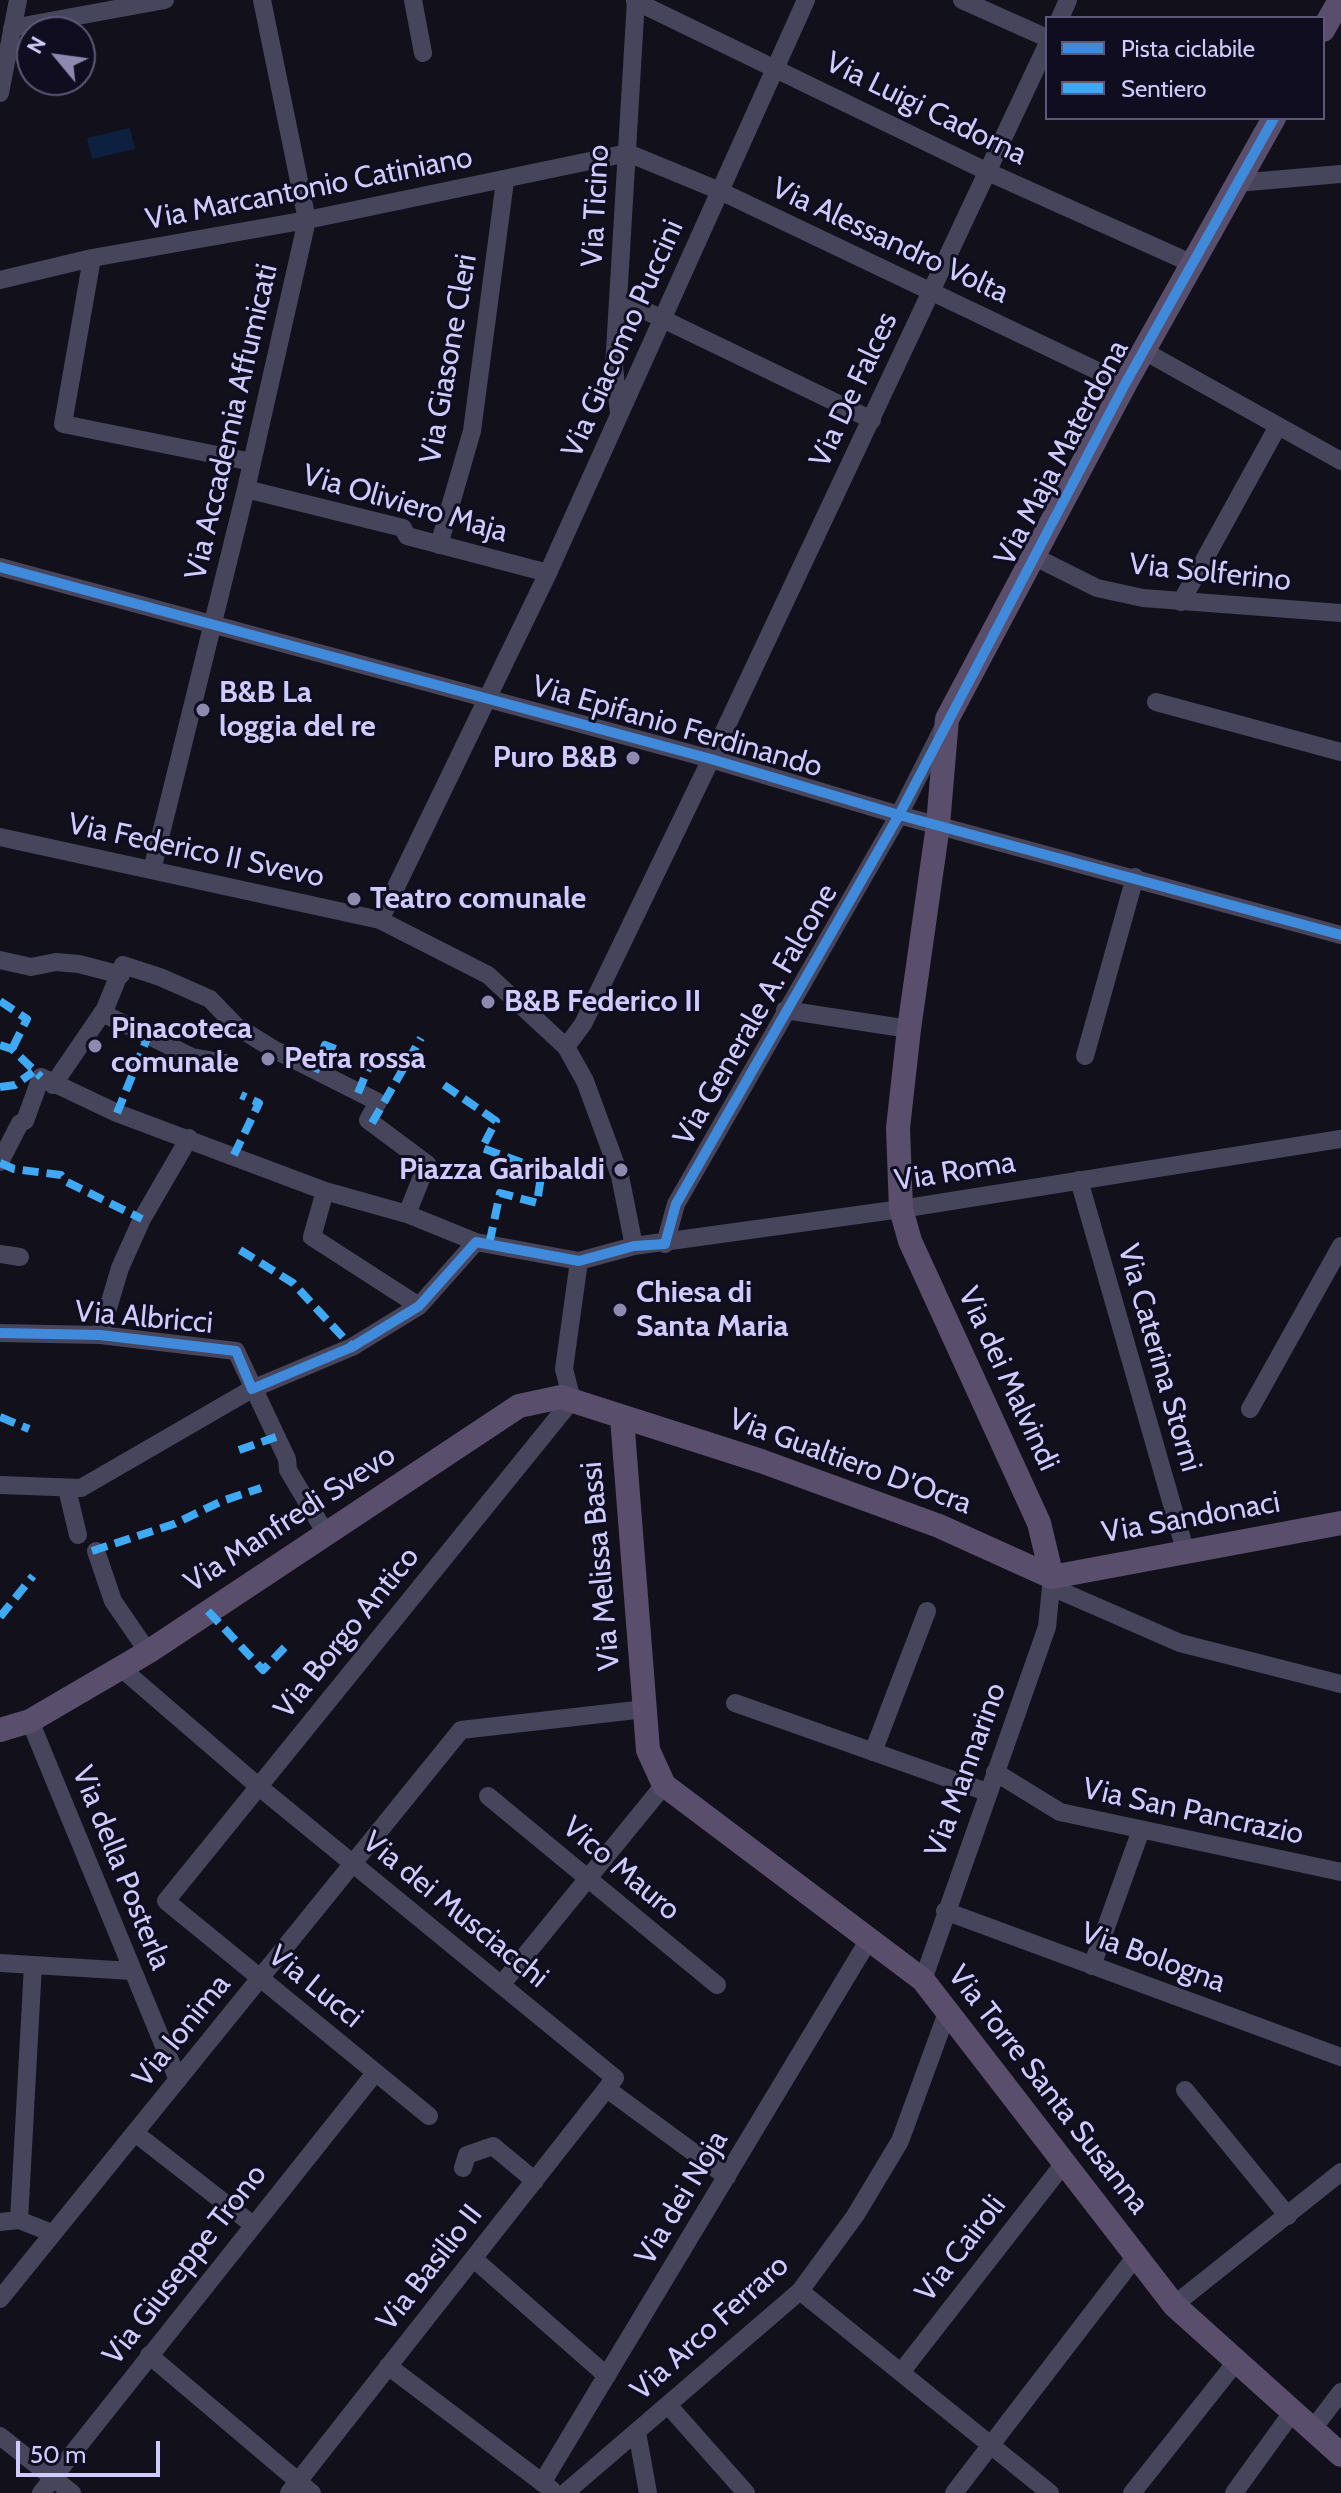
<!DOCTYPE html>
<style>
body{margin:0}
#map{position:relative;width:1341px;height:2493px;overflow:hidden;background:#12111b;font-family:Cabin,sans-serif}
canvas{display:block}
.legend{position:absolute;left:1045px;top:16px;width:280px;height:104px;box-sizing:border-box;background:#0f0d1f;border:2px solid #5c5978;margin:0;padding:10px 14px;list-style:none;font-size:24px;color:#d0cbfe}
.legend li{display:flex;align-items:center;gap:16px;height:40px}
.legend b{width:40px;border:2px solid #5c5978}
.north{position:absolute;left:16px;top:16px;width:80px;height:80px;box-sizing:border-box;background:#0f0d1f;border:2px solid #5c5978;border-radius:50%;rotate:299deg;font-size:22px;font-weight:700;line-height:32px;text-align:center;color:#d0cbfe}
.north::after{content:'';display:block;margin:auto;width:28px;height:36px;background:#8e8aaf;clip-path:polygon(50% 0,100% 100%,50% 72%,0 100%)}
.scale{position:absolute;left:16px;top:2441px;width:144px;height:36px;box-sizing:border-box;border:4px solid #d0cbfe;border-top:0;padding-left:10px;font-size:24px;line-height:28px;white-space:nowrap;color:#d0cbfe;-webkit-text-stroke:6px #0f0d1f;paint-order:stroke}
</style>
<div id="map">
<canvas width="1341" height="2493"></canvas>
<ul class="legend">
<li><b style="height:10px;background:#408adc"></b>Pista ciclabile</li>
<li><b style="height:10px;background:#3fa9f5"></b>Sentiero</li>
</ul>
<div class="north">N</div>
<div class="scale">50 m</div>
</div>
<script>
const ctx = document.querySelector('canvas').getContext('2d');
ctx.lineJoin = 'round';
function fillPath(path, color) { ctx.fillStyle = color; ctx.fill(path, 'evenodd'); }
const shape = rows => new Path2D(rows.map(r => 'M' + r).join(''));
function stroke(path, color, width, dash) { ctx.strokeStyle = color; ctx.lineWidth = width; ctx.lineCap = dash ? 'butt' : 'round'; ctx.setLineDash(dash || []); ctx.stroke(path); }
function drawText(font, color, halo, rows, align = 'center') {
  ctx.font = font + ' Cabin,sans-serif'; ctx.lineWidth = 6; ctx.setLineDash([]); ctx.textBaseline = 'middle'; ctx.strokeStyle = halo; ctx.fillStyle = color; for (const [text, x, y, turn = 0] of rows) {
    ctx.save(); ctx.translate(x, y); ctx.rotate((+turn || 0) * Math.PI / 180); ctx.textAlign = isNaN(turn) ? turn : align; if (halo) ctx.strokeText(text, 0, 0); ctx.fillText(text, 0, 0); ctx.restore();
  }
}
fillPath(shape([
 [130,128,135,149,92,159,87,138]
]), '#0d203f');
stroke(shape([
 [413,0,423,53],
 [962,0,1047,38],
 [635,1,988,172,1193,264],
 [1060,18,1068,0],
 [12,28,165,0],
 [0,93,18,0],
 [628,153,720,191,1125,384],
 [1237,183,1341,174],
 [92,258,63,424,252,462],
 [0,280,92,258,307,220,628,153],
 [619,298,872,420],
 [1144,351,1341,461],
 [619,413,614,367,636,0],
 [246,489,403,528,407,536,548,573],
 [439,545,472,431,505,181],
 [1033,556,1097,588,1143,598,1341,613],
 [0,567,711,759,899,815,1341,935],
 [1181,602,1278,426],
 [1156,702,1341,752],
 [0,837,380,920,488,975,566,1047,585,1081,620,1176,634,1246],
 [152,870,246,489,307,220,262,0],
 [380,920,548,573,806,0],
 [0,960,31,967,56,962,79,964,121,975],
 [785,1010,909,1029],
 [102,1013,192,1057,226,1063],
 [566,1047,583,1024,711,759,1047,45],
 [1085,1056,1135,877],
 [53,1085,105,1009,123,965,160,977,210,999,236,1026,273,1049,378,1102,368,1120,427,1164,407,1214],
 [0,1162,20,1123,25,1121,41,1077,117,1113,325,1191,407,1214,476,1242,579,1261,634,1246,901,1209,1341,1139],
 [1079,1180,1185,1550],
 [325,1191,312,1237,419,1306],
 [665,1244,676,1204,899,815,944,726],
 [0,1254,20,1257],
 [0,1333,100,1335,236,1351,287,1459,288,1470,325,1532],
 [100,1335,120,1268,142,1219,189,1138],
 [1250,1409,1341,1246],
 [0,1485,81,1488,252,1389,352,1347,419,1306,476,1242],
 [67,1489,78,1535],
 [96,1551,113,1601,148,1652],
 [1052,1577,1063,1592,1180,1643,1341,1684],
 [121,1668,258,1786,615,2078,289,2493],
 [735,1703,987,1792],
 [30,1721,178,2080],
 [873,1752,927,1611],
 [995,1772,1060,1812,1341,1872],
 [488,1796,717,1985],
 [945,1911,1341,2057],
 [0,1963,132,1971],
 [1092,1966,1141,1830],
 [923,1980,1047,1627,1052,1577],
 [501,1985,664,1785],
 [607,2089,727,2177],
 [1185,2090,1288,2216],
 [429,2116,166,1901,572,1400,564,1369,579,1261],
 [135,2133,253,2225],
 [463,2168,467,2155,493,2146,535,2181],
 [19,2220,33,1965],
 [0,2222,19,2220,52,2233],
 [474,2259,607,2376],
 [800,2291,1050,2493],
 [0,2299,461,1730,645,1709],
 [1174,2305,1341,2172],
 [149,2355,312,2493],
 [388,2366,552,2490],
 [902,2371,1065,2162],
 [668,2405,746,2493],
 [1312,2430,1341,2392],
 [637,2432,648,2493],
 [0,2436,72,2493],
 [542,2483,868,1941],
 [41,2493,375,2073],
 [565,2493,800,2291,855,2216,900,2141,948,2010],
 [954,2493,1136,2256],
 [1132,2493,1236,2362],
 [1234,2493,1291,2414]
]), '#46455c', 18);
stroke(shape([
 [1323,30,1340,0],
 [622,1418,648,1750,664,1785,923,1980,1174,2305,1341,2455],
 [1052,1577,1039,1523,910,1241,901,1209,898,1128,909,1029,938,825,947,719,1125,384,1274,118],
 [1052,1577,1341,1523],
 [0,1730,30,1721,148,1652,519,1406,561,1397,761,1461,939,1526,1052,1577]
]), '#594f6d', 24);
stroke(shape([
 [0,1001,27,1019,12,1049],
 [0,1045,12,1049,41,1077],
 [315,1072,325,1045,343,1052],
 [444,1085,496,1121,482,1148,542,1170,537,1203,500,1193,489,1245],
 [0,1087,15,1085,33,1072],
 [358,1093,368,1069],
 [117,1113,148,1036],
 [372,1123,421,1038],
 [234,1155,259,1103,241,1095],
 [0,1163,14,1169,61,1175,67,1182,142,1219],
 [240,1250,293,1283,352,1347],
 [0,1417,29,1429],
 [239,1450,276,1437],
 [92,1551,174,1524,222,1501,261,1488],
 [208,1611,263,1670,286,1646],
 [0,1617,33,1576]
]), '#3fa9f5', 8, [16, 8]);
stroke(shape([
 [0,567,711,759,899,815,1341,935],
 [0,1333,100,1335,236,1351,252,1389,352,1347,419,1306,476,1242,579,1261,634,1246,665,1244,676,1204,899,815,1125,384,1274,118]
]), '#408adc', 10);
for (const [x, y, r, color] of [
 [203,710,8,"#8e8aaf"],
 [633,758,8,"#8e8aaf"],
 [354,899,8,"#8e8aaf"],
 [488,1002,8,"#8e8aaf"],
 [95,1046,8,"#8e8aaf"],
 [268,1059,8,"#8e8aaf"],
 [621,1170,8,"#8e8aaf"],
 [620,1310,8,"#8e8aaf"]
]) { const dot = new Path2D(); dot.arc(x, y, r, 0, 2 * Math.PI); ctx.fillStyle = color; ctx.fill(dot); stroke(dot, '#0f0d1f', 3); }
drawText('30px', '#d0cbfe', '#0f0d1f', [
 ["Via Luigi Cadorna",926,109,26],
 ["Via Marcantonio Catiniano",309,189,-11],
 ["Via Ticino",596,206,-87],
 ["Via Alessandro Volta",890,241,25],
 ["Via Giacomo Puccini",623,339,-66],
 ["Via Giasone Cleri",449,359,-80],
 ["Via De Falces",854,390,-65],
 ["Via Accademia Affumicati",232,422,-77],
 ["Via Maja Materdona",1062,453,-62],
 ["Via Oliviero Maja",405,504,16],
 ["Via Solferino",1210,573,6],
 ["Via Epifanio Ferdinando",677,727,16],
 ["Via Federico II Svevo",196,851,12],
 ["Via Generale A. Falcone",756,1015,-60],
 ["Via Roma",955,1172,-9],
 ["Via Albricci",144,1318,5],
 ["Via Caterina Storni",1159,1358,74],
 ["Via dei Malvindi",1008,1379,65],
 ["Via Gualtiero D'Ocra",850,1462,20],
 ["Via Sandonaci",1191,1518,-10],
 ["Via Manfredi Svevo",290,1519,-33],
 ["Via Melissa Bassi",601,1566,-95],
 ["Via Borgo Antico",347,1633,-51],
 ["Via Mannarino",966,1770,-70],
 ["Via San Pancrazio",1193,1812,12],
 ["Via della Posterla",121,1868,68],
 ["Vico Mauro",621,1869,40],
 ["Via dei Musciacchi",455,1910,39],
 ["Via Bologna",1153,1958,20],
 ["Via Lucci",315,1987,39],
 ["Via Ionima",182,2031,-51],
 ["Via Torre Santa Susanna",1048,2090,52],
 ["Via dei Noja",682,2198,-59],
 ["Via Cairoli",961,2249,-52],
 ["Via Giuseppe Trono",185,2265,-52],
 ["Via Basilio II",430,2268,-52],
 ["Via Arco Ferraro",710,2328,-42]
]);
drawText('bold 30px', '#d0cbfe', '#0f0d1f', [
 ["B&B La",219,693],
 ["loggia del re",219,727],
 ["Puro B&B",617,758,"right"],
 ["Teatro comunale",370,899],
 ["B&B Federico II",504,1002],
 ["Pinacoteca",111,1029],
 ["comunale",111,1063],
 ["Petra rossa",284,1059],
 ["Piazza Garibaldi",605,1170,"right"],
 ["Chiesa di",636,1293],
 ["Santa Maria",636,1327]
], 'left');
</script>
